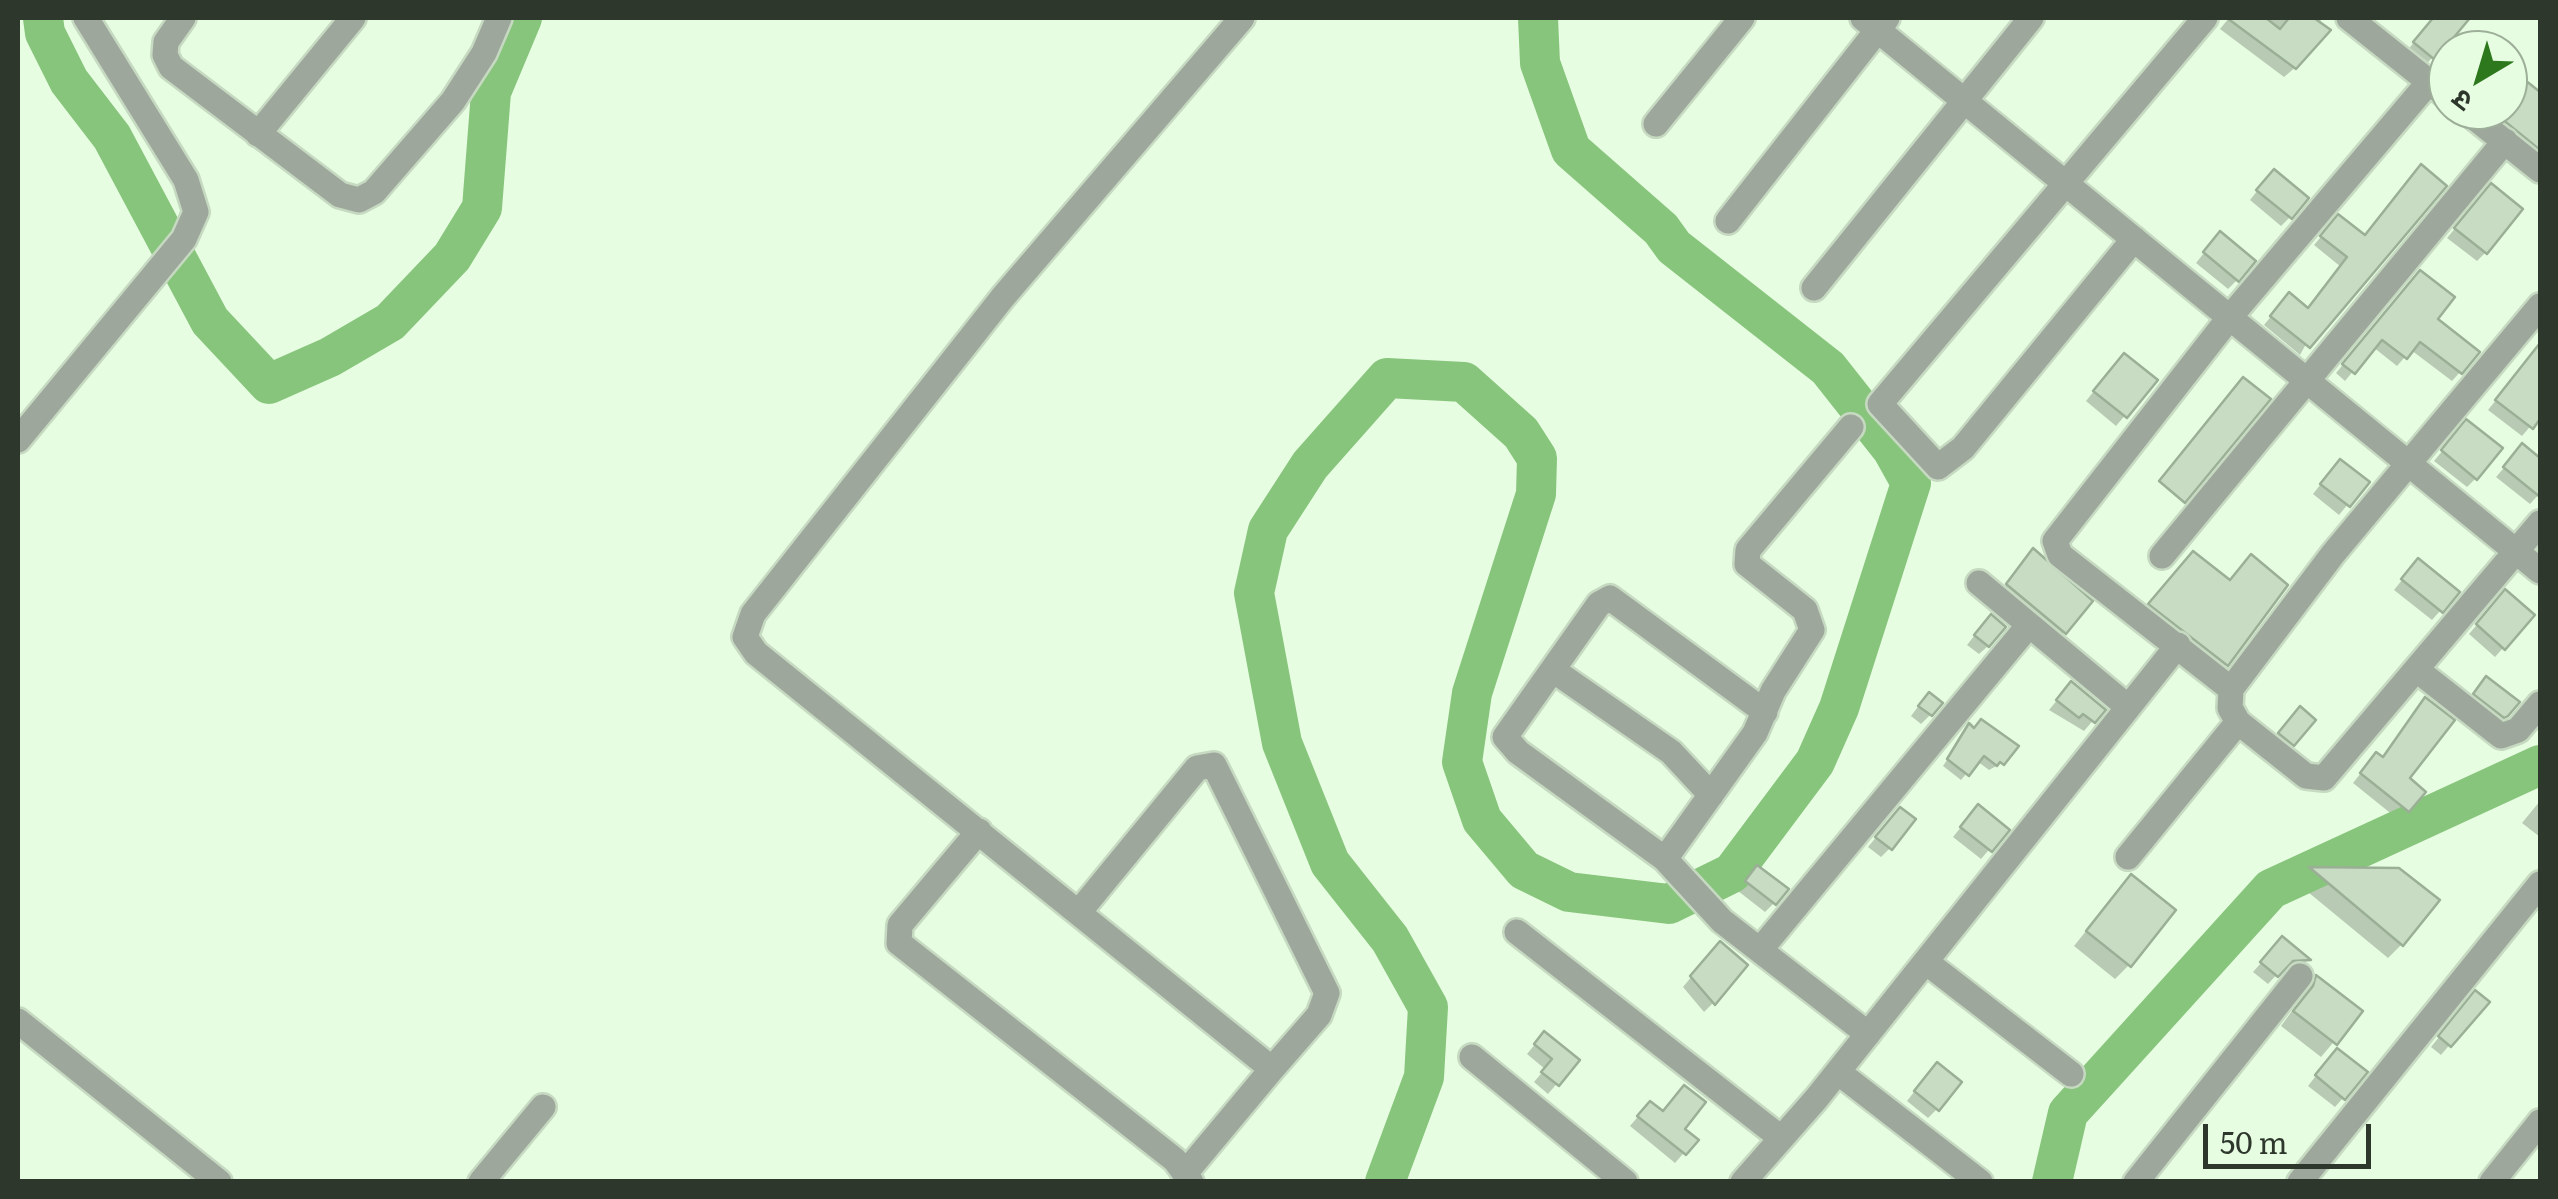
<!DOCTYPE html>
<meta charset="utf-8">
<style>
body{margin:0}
#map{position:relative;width:2558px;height:1199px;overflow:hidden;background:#e7fde2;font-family:Literata,"Noto Sans Devanagari",serif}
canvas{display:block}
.frame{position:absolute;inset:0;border:20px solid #2e372c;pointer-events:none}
.north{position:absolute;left:2428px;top:30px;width:100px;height:100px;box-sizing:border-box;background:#e7fde2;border:2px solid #9dae99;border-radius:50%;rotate:218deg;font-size:28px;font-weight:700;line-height:40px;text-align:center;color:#2e372c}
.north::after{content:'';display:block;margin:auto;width:35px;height:45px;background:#2d771d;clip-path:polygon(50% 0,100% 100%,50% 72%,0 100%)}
.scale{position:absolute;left:2203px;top:1124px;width:168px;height:45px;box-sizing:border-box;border:5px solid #2e372c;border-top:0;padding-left:12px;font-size:30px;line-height:35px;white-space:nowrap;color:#2e372c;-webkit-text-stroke:8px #e7fde2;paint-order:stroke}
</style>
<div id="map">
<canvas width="2558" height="1199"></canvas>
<div class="frame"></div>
<div class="north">उ</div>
<div class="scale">50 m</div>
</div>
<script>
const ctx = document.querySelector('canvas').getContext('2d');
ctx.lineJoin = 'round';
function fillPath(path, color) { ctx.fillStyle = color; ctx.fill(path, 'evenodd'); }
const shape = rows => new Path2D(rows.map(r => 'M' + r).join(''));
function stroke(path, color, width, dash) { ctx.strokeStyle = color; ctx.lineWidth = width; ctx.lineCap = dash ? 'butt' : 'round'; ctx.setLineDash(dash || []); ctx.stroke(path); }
fillPath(shape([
 [2229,18,2322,18,2297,66,2284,77,2220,29],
 [2434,18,2465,19,2424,67,2406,52],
 [2515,76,2540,98,2540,168,2480,117,2486,110,2508,110,2508,83],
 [2265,181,2290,217,2281,226,2250,200],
 [2482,196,2485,253,2477,261,2447,238],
 [2330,226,2364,238,2300,355,2264,325,2281,304,2307,310,2341,267,2314,245],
 [2211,244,2237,280,2228,289,2196,263],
 [2412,281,2434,319,2477,353,2452,381,2411,350,2397,366,2373,347,2345,381,2336,373],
 [2540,345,2540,415,2522,436,2488,410],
 [2115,365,2154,381,2116,426,2086,401],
 [2458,432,2476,478,2467,487,2434,461],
 [2522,447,2540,461,2540,493,2530,504,2496,477],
 [2331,471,2366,482,2339,515,2313,494],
 [2025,561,2089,602,2056,642,1999,594],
 [2185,563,2226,664,2217,673,2142,614],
 [2410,570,2457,592,2432,620,2394,590],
 [2497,601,2503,648,2495,657,2469,634],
 [1982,626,1988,646,1979,654,1967,645],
 [2478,689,2507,714,2497,724,2466,704],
 [2063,693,2102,710,2084,731,2049,710],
 [2425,700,2406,779,2407,811,2399,820,2353,783,2368,764,2381,759],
 [1920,704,1930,715,1921,724,1911,716],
 [2292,718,2292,744,2283,753,2271,743],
 [1969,727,2002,763,1989,770,1977,761,1961,780,1943,766],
 [2540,801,2540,837,2522,823],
 [1969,817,2006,830,1981,859,1953,837],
 [1891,819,1890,848,1881,857,1868,847],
 [2310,870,2398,870,2402,944,2388,958,2297,883],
 [1749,877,1774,903,1765,912,1738,891],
 [2118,891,2129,965,2115,979,2074,946],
 [2282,939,2307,960,2299,968,2282,969,2268,984,2253,972],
 [1711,953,1713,1003,1704,1012,1683,987],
 [2316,978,2359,1012,2321,1057,2281,1026],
 [2467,1002,2486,1002,2441,1055,2431,1047],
 [1536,1043,1577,1060,1548,1094,1534,1082,1545,1069,1527,1054],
 [2328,1060,2343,1098,2335,1107,2308,1086],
 [1928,1074,1937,1109,1928,1118,1907,1101],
 [1641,1113,1681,1129,1695,1140,1675,1163,1630,1126]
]), '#0003');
stroke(shape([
 [43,18,45,33,69,81,112,137,210,321,269,384,330,357,390,322,452,257,482,208,491,92,522,18],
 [1385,1182,1424,1077,1428,1007,1390,939,1330,863,1282,743,1254,593,1268,530,1310,465,1387,378,1464,382,1521,433,1537,458,1536,494,1472,693,1462,762,1482,820,1524,870,1569,892,1669,904,1732,873,1815,762,1839,708,1911,483,1892,449,1828,368,1674,247,1661,229,1571,150,1540,63,1538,18],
 [2052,1182,2068,1113,2271,889,2540,765]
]), '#88c57c', 40);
const building = shape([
 [2227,18,2266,18,2280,29,2289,18,2314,18,2331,30,2296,69,2227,18],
 [2433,18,2470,18,2435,60,2413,42,2433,18],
 [2515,72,2540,92,2540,150,2491,110,2508,110,2508,81,2515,72],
 [2421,164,2447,186,2310,348,2270,316,2289,292,2308,308,2347,257,2320,236,2338,214,2365,235,2421,164],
 [2274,169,2309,198,2292,219,2256,190,2274,169],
 [2491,183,2523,209,2487,254,2454,228,2491,183],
 [2220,231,2256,261,2239,282,2203,252,2220,231],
 [2420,270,2455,297,2438,319,2480,352,2462,374,2420,342,2407,359,2382,340,2355,374,2342,364,2420,270],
 [2540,343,2540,419,2533,429,2495,400,2540,343],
 [2124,353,2158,380,2127,418,2093,391,2124,353],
 [2243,377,2271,399,2185,503,2159,481,2243,377],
 [2466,419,2503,448,2477,480,2441,450,2466,419],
 [2522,443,2540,458,2540,497,2503,467,2522,443],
 [2340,459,2370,482,2350,507,2320,484,2340,459],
 [2033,548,2093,601,2066,634,2006,584,2033,548],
 [2193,551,2230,580,2251,554,2288,585,2228,666,2148,604,2193,551],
 [2418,558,2460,592,2443,613,2401,579,2418,558],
 [2505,589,2535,615,2505,650,2476,624,2505,589],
 [1991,614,2006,627,1989,647,1974,635,1991,614],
 [2486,676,2520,702,2508,716,2504,718,2473,694,2486,676],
 [2071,681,2106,710,2095,723,2083,714,2079,718,2056,700,2071,681],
 [1929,692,1943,703,1932,716,1918,706,1929,692],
 [2425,697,2455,720,2410,778,2426,792,2409,812,2360,773,2376,752,2383,757,2425,697],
 [2300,706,2316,720,2294,746,2278,733,2300,706],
 [1981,719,2019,746,2004,765,2000,762,1997,766,1984,756,1969,776,1947,759,1969,723,1974,728,1981,719],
 [1978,804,2010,830,1992,852,1960,827,1978,804],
 [1900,807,1916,819,1892,850,1875,837,1900,807],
 [1757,865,1789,889,1776,905,1745,881,1757,865],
 [2309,867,2399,868,2440,900,2403,946,2309,867],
 [2131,874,2176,910,2131,967,2086,931,2131,874],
 [2282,936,2311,960,2293,961,2278,977,2260,962,2282,936],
 [1720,941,1748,965,1715,1005,1690,976,1720,941],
 [2316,975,2363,1011,2337,1045,2293,1011,2313,986,2316,975],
 [2475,990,2490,1002,2451,1047,2438,1036,2475,990],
 [1544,1031,1580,1060,1559,1086,1541,1072,1552,1059,1534,1044,1544,1031],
 [2337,1048,2368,1072,2345,1100,2315,1075,2337,1048],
 [1937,1062,1962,1082,1939,1111,1914,1091,1937,1062],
 [1684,1085,1706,1102,1685,1129,1699,1140,1686,1155,1637,1116,1650,1101,1663,1111,1684,1085]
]);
fillPath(building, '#c7dcc2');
stroke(building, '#9aaf96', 2.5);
const minor = shape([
 [183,18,166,42,165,55,171,67,340,195,359,200,374,192,453,101,484,53,499,18],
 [1863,18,2540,571],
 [2349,18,2448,97],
 [2465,110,2540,170],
 [1656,124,1742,18],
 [258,134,353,18],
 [1728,221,1887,18],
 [2134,239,1963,448,1938,467,1880,404,2205,18],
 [1814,288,2031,18],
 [18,440,184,239,196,212,186,180,86,18],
 [2162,556,2505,141],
 [1979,583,2128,707],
 [1553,670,1671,752,1711,795],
 [2417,670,2501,736,2518,730,2540,704],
 [2231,689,2060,555,2055,541,2230,317,2429,82],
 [1765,712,1610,598,1599,604,1505,737,1518,752,1665,859,1722,921,1868,1034],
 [2238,722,2306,776,2324,778,2540,523],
 [979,831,900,925,899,943,1175,1160,1191,1182],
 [2128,857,2238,722,2230,708,2231,689,2333,554,2540,306],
 [1665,859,1755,733,1773,691,1812,630,1805,610,1747,564,1748,550,1851,427],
 [1079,912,1197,768,1214,765,1327,993,1319,1015,1272,1069],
 [1517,932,1781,1138],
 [1760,950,2029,625],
 [1926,962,2071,1074],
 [18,1021,219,1182],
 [1472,1057,1625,1182],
 [1838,1072,1980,1182],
 [1187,1171,1272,1069,756,653,745,637,753,614,1003,297,1242,18],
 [481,1182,543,1107],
 [1743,1182,1816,1099,2178,645],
 [2136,1182,2300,976],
 [2300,1182,2540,884],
 [2492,1182,2540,1122]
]);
stroke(minor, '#c6d9c1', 30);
stroke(minor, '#9ea79c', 25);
</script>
